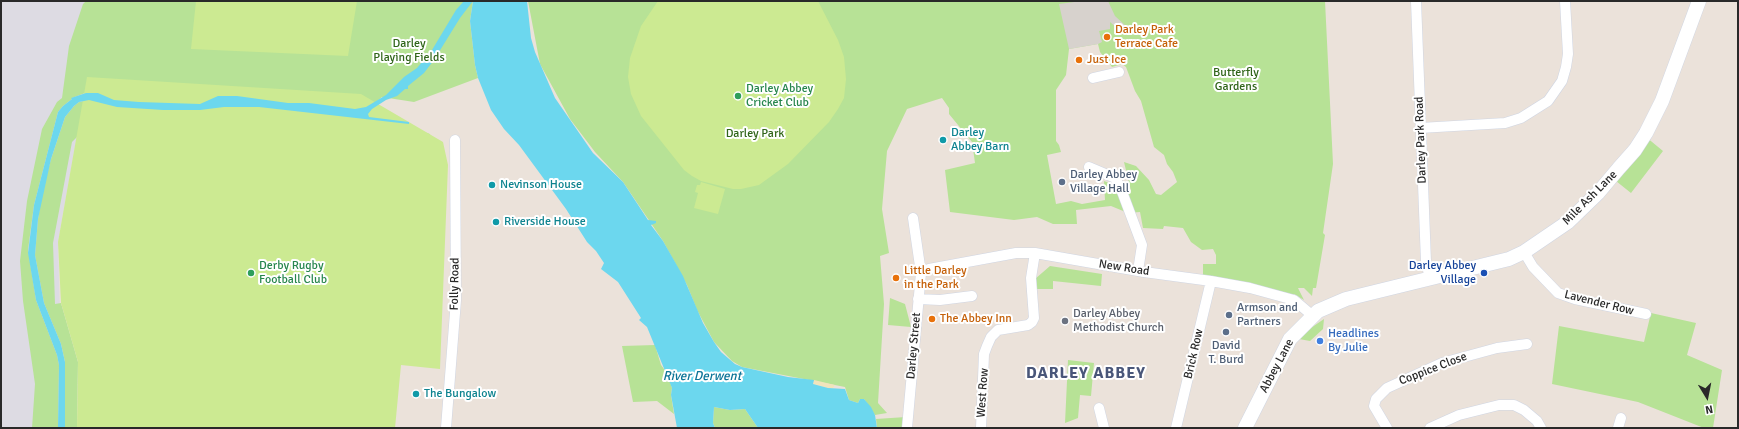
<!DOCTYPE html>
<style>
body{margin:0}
#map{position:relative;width:1739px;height:429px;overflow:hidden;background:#ebe2da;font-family:Signika,sans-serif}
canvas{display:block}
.frame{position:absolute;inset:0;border:2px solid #292929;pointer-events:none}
.north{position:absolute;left:1687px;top:377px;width:40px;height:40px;-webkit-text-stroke:3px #fff;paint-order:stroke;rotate:170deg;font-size:11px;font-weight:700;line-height:16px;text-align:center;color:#292929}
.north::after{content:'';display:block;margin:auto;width:14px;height:18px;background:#292929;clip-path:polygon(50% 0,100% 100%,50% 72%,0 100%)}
</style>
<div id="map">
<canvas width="1739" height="429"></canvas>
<div class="frame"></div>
<div class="north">N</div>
</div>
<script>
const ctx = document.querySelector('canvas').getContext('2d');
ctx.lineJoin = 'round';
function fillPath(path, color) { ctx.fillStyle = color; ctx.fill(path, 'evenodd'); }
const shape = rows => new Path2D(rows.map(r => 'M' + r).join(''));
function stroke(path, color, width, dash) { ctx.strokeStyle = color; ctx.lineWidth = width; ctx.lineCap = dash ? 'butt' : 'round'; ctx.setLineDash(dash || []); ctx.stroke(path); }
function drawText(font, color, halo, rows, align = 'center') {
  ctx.font = font + ' Signika,sans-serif'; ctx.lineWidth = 4; ctx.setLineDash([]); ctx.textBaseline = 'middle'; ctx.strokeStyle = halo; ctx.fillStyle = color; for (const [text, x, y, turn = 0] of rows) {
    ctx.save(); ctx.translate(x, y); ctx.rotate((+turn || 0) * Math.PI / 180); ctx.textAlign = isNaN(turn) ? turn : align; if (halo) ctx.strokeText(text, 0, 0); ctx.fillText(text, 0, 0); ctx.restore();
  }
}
fillPath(shape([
 [1,1,101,1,58,242,63,428,1,428]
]), '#dddbe3');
fillPath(shape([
 [86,1,473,1,470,21,475,65,478,78,414,102,382,97,375,103,85,93,72,98,72,99,63,106,58,112,34,205,28,250,36,300,57,355,59,365,58,428,32,428,35,384,23,301,20,261,27,201,42,129,57,102,62,98,69,46,83,4],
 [528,1,1325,1,1333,164,1323,233,1325,235,1316,288,1313,288,1312,296,1304,288,1298,288,1304,300,1294,294,1291,297,1203,276,1203,264,1216,264,1216,255,1213,249,1202,250,1191,242,1183,228,1164,226,1163,229,1143,228,1140,212,1128,213,1111,206,1076,210,1077,224,1053,224,1037,217,1014,220,950,212,945,170,975,163,972,142,949,114,949,108,942,98,907,109,887,151,882,209,889,253,880,256,884,304,878,403,887,413,875,415,864,399,860,399,858,403,849,400,845,387,742,367,732,361,714,342,697,310,687,285,663,241,623,182,595,152,570,119,540,64],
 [1098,44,1100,52,1112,67,1122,64,1126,67,1135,91,1141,101,1154,147,1164,155,1167,164,1173,172,1177,182,1161,195,1156,194,1149,180,1136,166,1124,162,1131,191,1104,181,1105,200,1082,204,1071,201,1056,204,1047,155,1061,152,1059,145,1056,141,1056,90,1066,75,1069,49],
 [89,100,418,130,430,134,432,152,89,125,72,142,53,243,55,304,61,303,78,362,77,428,65,428,65,362,61,344,44,303,35,255,38,219,42,194,51,159,65,117,74,106,79,102],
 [1646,137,1663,151,1631,193,1616,181],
 [1050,266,1102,274,1101,286,1053,281,1053,289,1035,289,1035,279],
 [890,298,905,304,911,327,888,325],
 [1651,313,1696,323,1687,355,1722,370,1713,428,1704,428,1638,402,1552,384,1559,326,1644,342],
 [1324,319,1323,329,1310,341,1299,339,1305,332],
 [655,345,661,365,667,373,672,388,671,395,674,414,657,401,633,402,622,346],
 [1068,360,1094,363,1091,396,1080,395,1078,418,1065,423],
 [714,407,730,410,745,409,758,428,715,428,713,423],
 [906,417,905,428,877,428,876,419]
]), '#b7e296');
fillPath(shape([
 [814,380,835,385,833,388,828,388,813,384]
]), '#f1e4bc');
fillPath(shape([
 [196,1,357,1,348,56,191,49],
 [658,1,818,1,838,40,844,57,846,79,844,98,838,109,829,122,788,164,759,185,741,189,733,189,701,181,692,176,684,170,641,116,631,94,628,77,630,58,641,26],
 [87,77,361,94,443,142,448,165,440,369,401,365,395,428,77,428,78,362,61,303,58,242],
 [701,182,725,189,718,214,694,208,698,193,695,192,697,185,700,185]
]), '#ccea92');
fillPath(shape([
 [1082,1,1108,1,1115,16,1127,27,1118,29,1110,22,1110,29,1099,31,1102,42,1098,44,1069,49,1059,4]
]), '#d7d2cd');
fillPath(shape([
 [464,1,527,1,531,38,535,52,555,98,593,153,623,182,648,220,656,221,656,223,651,225,663,241,683,276,703,323,714,342,721,352,735,364,742,367,788,377,814,380,813,384,828,388,845,389,849,400,858,403,860,399,864,399,871,407,875,415,877,428,758,428,745,409,730,410,714,407,713,423,715,428,677,428,671,395,672,388,647,327,639,320,641,318,618,282,601,269,604,263,596,251,587,242,566,209,519,145,504,129,491,110,478,78,475,65,470,21,473,1,460,18,434,60,424,73,408,86,408,89,405,89,397,96,386,100,372,109,368,114,369,117,409,122,409,124,259,107,224,107,200,110,163,110,117,107,89,100,79,102,74,106,65,117,51,159,38,219,35,255,44,303,61,344,65,362,65,428,58,428,59,365,57,355,36,300,28,253,34,205,58,112,63,106,72,99,71,98,86,93,98,93,114,100,139,102,200,104,218,96,237,96,288,103,309,103,355,109,366,107,386,95,404,77,417,68,422,62,422,59,432,50,456,10]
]), '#6cd7ee');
const street = shape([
 [1416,1,1426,262,1430,278],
 [1093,78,1119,72],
 [1420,128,1505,123,1521,118,1548,101,1562,81,1566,67,1568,54,1565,1],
 [1089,167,1115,178,1121,189,1142,245,1138,271],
 [913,218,921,273],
 [1524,252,1533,267,1558,293,1575,299,1646,314],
 [918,299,940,300,972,296],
 [1099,408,1104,428],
 [446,428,456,300,455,140],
 [907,428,921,273,929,269,1016,253,1035,253,1144,272,1211,281,1250,288,1294,300,1313,316],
 [981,428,984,354,987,346,991,337,998,330,1028,325,1032,322,1034,318,1031,278,1035,253],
 [1176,428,1211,281],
 [1387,428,1374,406,1376,399,1387,388,1442,363,1497,348,1527,344],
 [1430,428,1459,415,1499,405,1514,405,1524,410,1537,421,1541,428],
 [1618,428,1621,418]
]);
const secondary = shape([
 [1245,428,1290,339,1318,311,1346,299,1509,259,1524,252,1568,222,1598,193,1619,168,1635,150,1646,133,1662,101,1699,1]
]);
stroke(street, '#cfd5e2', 11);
stroke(secondary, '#cfd5e2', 15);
stroke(street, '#fff', 10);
stroke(secondary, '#fff', 14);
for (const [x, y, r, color] of [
 [1107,37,4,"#e8710a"],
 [1079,60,4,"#e8710a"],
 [738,96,4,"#2e9e5b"],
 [943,140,4,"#0f9aa8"],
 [1062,182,4,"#5c6f8a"],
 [492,185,4,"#0f9aa8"],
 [496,222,4,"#0f9aa8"],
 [251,273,4,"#2e9e5b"],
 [1484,273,4,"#1a4fb4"],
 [896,278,4,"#e8710a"],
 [1229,315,4,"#5c6f8a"],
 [932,319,4,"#e8710a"],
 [1065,321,4,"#6b7280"],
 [1226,332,4,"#5c6f8a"],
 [1320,341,4,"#3f7fe0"],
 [416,394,4,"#0f9aa8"]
]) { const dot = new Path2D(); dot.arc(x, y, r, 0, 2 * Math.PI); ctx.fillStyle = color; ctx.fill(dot); stroke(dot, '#fff', 1.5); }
drawText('12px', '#c56008', '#fff', [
 ["Darley Park",1115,30],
 ["Terrace Cafe",1115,44],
 ["Just Ice",1087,60],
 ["Little Darley",904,271],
 ["in the Park",904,285],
 ["The Abbey Inn",940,319]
], 'left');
drawText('12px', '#306519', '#fff', [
 ["Darley",409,44],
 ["Playing Fields",409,58],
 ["Butterfly",1236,73],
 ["Gardens",1236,87],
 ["Darley Park",755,134]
]);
drawText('12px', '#27864d', '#fff', [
 ["Darley Abbey",746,89],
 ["Cricket Club",746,103],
 ["Derby Rugby",259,266],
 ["Football Club",259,280]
], 'left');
drawText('12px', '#0d838f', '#fff', [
 ["Darley",951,133],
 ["Abbey Barn",951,147],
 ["Nevinson House",500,185],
 ["Riverside House",504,222],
 ["The Bungalow",424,394]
], 'left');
drawText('12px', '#292929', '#fff', [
 ["Darley Park Road",1421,140,-92],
 ["Mile Ash Lane",1590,198,-45],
 ["New Road",1124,268,9],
 ["Folly Road",455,284,-89],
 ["Lavender Row",1599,303,14],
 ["Darley Street",914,346,-85],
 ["Brick Row",1194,354,-77],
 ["Abbey Lane",1277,366,-62],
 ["Coppice Close",1433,369,-21],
 ["West Row",983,393,-86]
]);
drawText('12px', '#4e5e75', '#fff', [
 ["Darley Abbey",1070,175],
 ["Village Hall",1070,189],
 ["Armson and",1237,308],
 ["Partners",1237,322],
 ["David",1226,346,"center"],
 ["T. Burd",1226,360,"center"]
], 'left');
drawText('12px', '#164399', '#fff', [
 ["Darley Abbey",1476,266],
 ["Village",1476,280]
], 'right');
drawText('12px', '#5b616d', '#fff', [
 ["Darley Abbey",1073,314],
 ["Methodist Church",1073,328]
], 'left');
drawText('12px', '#366cbe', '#fff', [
 ["Headlines",1328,334],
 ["By Julie",1328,348]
], 'left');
drawText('italic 13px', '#0d7598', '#fff', [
 ["River Derwent",702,377]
]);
ctx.letterSpacing = '1px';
drawText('bold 16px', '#495679', '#fff', [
 ["DARLEY ABBEY",1086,374]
]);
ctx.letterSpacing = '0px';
</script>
